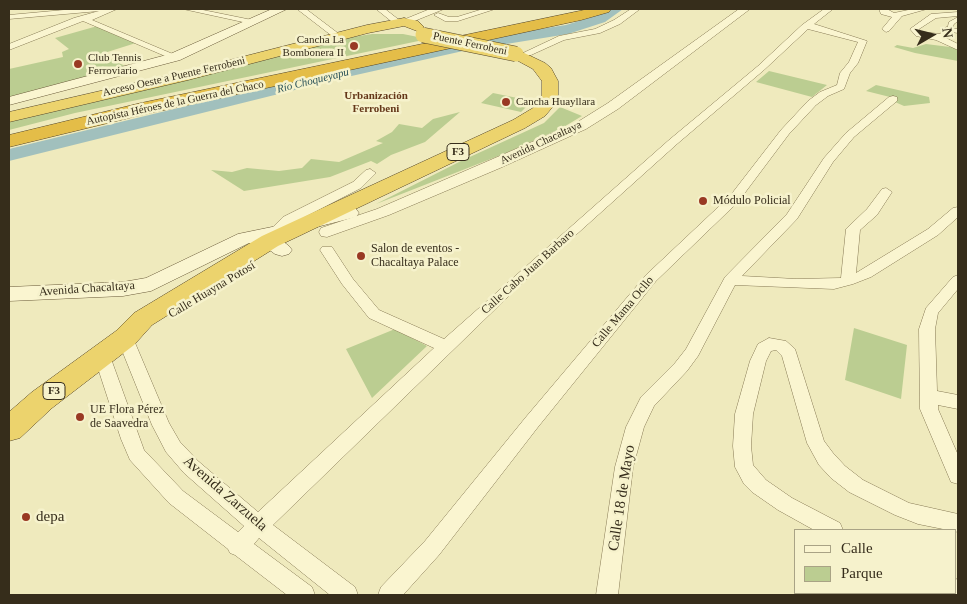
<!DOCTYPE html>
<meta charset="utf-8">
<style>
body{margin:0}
#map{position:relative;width:967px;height:604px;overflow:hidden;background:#efeabd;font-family:"Times New Roman",serif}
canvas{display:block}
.frame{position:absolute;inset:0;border:10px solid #362d1b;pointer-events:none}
.legend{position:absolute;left:794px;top:529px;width:162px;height:65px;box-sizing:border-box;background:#f6f2cc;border:1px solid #a9a385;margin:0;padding:6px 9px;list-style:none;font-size:15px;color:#362d1b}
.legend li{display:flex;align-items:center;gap:10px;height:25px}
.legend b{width:25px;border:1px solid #a9a385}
.north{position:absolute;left:907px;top:10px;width:50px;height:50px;-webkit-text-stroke:4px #f6f2cc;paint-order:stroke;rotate:82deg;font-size:14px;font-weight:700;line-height:20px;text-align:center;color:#362d1b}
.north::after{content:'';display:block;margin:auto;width:18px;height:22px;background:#362d1b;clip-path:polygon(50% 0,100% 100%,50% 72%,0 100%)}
</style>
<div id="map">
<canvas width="967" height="604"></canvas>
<div class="frame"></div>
<ul class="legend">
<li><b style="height:6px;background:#faf5d0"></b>Calle</li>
<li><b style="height:14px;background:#bbcd91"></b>Parque</li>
</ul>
<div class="north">N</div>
</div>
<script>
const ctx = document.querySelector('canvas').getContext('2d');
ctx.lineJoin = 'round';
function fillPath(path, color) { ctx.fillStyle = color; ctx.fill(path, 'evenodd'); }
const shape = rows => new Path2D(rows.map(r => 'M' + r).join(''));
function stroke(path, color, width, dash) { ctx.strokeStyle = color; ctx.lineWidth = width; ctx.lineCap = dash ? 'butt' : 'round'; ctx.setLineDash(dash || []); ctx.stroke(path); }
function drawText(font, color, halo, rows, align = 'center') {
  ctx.font = font + ' "Times New Roman",serif'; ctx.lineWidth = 5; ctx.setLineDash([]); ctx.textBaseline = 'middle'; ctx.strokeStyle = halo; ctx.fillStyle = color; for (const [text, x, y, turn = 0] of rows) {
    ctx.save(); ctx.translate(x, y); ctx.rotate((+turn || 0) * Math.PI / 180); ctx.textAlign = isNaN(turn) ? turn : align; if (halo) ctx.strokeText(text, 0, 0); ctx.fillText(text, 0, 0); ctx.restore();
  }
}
fillPath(shape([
 [101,25,139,42,101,54,127,67,9,97,9,69,63,57,62,52,69,49,55,38],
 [372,34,403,34,428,39,75,113,9,130,9,119,346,38],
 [926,44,958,48,958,61,915,53,894,47,897,45,913,48],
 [769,71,827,85,812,97,756,82],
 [876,85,929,97,930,103,904,106,895,102,898,99,866,91],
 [493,93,532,101,521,112,481,103],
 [560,107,582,116,562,128,506,153,376,204,461,161,544,123],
 [460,112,425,142,391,155,377,164,371,161,330,177,244,191,211,170,232,172,247,168,279,171,302,168,311,159,339,162,383,143,376,141,392,132,399,124,422,128,433,119],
 [854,328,907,345,901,399,845,380],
 [395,329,427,346,372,398,346,349]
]), '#bbcd91');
fillPath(shape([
 [606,9,623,9,605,22,568,34,463,51,347,77,9,161,9,149,347,67,463,41,566,25,595,16,606,9]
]), '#a1c0bd');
const pedestrian = shape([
 [958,17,958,21,954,24,951,30,947,30,949,22,958,17]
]);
const minor = shape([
 [75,9,117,9,92,20,180,57,178,59,172,59,83,21,9,50,9,44,74,18,99,11,9,19,9,15,75,9],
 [183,9,198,9,252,20,256,22,252,24,183,9],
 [297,9,306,9,343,37,336,39,297,9],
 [376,9,385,9,403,23,396,25,376,9],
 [483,9,495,9,458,21,445,21,434,15,438,13,449,17,457,17,483,9],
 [631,9,640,9,620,24,600,33,564,40,531,55,525,55,523,53,559,36,595,29,614,20,631,9],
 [824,9,833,9,814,24,867,41,858,63,850,73,844,89,828,96,816,105,789,134,738,202,656,281,538,427,439,555,403,595,378,595,381,587,425,541,526,417,646,275,730,196,781,130,808,101,820,92,837,85,840,73,849,62,858,42,808,29,764,70,677,144,518,287,273,525,355,587,358,595,330,595,259,538,254,544,312,587,315,595,287,595,235,555,230,553,228,549,169,503,130,460,121,439,94,356,96,352,102,350,108,352,110,356,144,450,183,491,238,532,244,526,184,473,166,452,152,425,117,338,119,334,125,332,131,334,133,338,169,423,180,442,198,461,258,512,434,348,369,318,342,284,320,250,322,247,332,247,353,279,379,310,444,339,669,140,758,66,802,25,824,9],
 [879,9,887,9,894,13,913,9,927,9,902,16,889,31,886,32,882,29,892,17,881,14,879,9],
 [958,12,958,16,936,18,919,29,922,32,940,34,946,27,958,29,958,33,951,32,946,38,958,44,958,50,936,40,916,36,910,29,931,14,958,12],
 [893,96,897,97,897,101,854,137,833,162,797,219,742,276,796,279,841,278,846,229,867,209,882,189,886,188,892,192,877,215,860,230,856,273,928,229,953,208,958,207,958,217,938,235,871,277,853,284,834,289,735,285,698,356,687,371,654,406,644,427,633,467,618,595,596,595,615,467,626,427,641,397,675,363,686,349,725,277,787,214,824,158,846,133,889,97,893,96],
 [370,169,376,173,361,188,293,223,281,234,275,244,265,244,263,241,268,232,283,217,353,182,366,170,370,169],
 [958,275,958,289,938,313,935,329,937,391,958,395,958,409,938,405,938,409,958,455,958,484,951,482,920,409,919,329,926,308,953,277,958,275],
 [769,338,786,341,795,349,824,441,833,453,845,466,863,480,909,503,958,514,958,532,918,524,895,515,849,492,831,478,819,465,807,443,782,356,776,350,771,351,766,361,753,414,751,446,753,465,766,480,792,498,840,523,843,530,814,530,778,510,752,492,744,484,735,467,733,446,735,414,750,361,758,344,769,338],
 [956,579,958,580,958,595,947,595,946,593,956,593,956,579]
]);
const tertiary = shape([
 [430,9,444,9,407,24,399,24,398,22,430,9],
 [739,9,750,9,618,109,586,129,500,168,389,215,327,237,321,236,319,232,321,228,377,209,576,123,608,103,739,9]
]);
const secondary = shape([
 [272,9,287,9,180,60,9,105,9,97,170,54,272,9],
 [350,208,356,209,359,213,356,217,277,237,289,246,292,250,289,254,282,256,275,254,264,246,249,243,151,291,123,296,9,301,9,287,123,282,146,278,238,234,301,221,350,208]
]);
const trunk = shape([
 [404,18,418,21,424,27,417,31,404,26,368,33,188,80,9,122,9,112,187,71,367,25,404,18],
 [516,49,545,63,551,68,558,81,558,95,555,104,545,116,525,128,278,246,152,325,134,345,52,408,20,438,9,441,9,412,32,392,116,331,134,313,262,236,513,120,533,108,542,95,542,81,533,69,511,57,508,54,511,51,516,49]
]);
const motorway = shape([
 [589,9,611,9,609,12,581,20,141,115,9,147,9,135,141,103,589,9]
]);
stroke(pedestrian, '#877a55', 1);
stroke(minor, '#877a55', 1);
stroke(tertiary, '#877a55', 1);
stroke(secondary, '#695a39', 1);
stroke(trunk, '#55462a', 1);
stroke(motorway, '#55462a', 1);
fillPath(pedestrian, '#faf5d0');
fillPath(minor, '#faf5d0');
fillPath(tertiary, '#faf5d0');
fillPath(secondary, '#faf5d0');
fillPath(trunk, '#ecd36d');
fillPath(motorway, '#e4bd48');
const trunkBridge = shape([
 [423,35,516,54]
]);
stroke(trunkBridge, '#55462a', 16, []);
stroke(trunkBridge, '#ecd36d', 15);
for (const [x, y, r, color] of [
 [354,46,5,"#993923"],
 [78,64,5,"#993923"],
 [506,102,5,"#993923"],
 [703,201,5,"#993923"],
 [361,256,5,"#993923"],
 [80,417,5,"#993923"],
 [26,517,5,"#993923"]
]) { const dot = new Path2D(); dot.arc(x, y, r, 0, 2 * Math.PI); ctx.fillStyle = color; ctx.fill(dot); stroke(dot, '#f6f2cc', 2); }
drawText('11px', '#362d1b', '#f6f2cc', [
 ["Cancha La",344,40,"right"],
 ["Bombonera II",344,53,"right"],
 ["Club Tennis",88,58],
 ["Ferroviario",88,71],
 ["Cancha Huayllara",516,102]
], 'left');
drawText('11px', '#362d1b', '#f6f2cc', [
 ["Puente Ferrobeni",470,44,12],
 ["Acceso Oeste a Puente Ferrobeni",174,77,-13],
 ["Autopista Héroes de la Guerra del Chaco",175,103,-12],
 ["Avenida Chacaltaya",541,143,-25]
]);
drawText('italic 11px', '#295157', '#f6f2cc', [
 ["Río Choqueyapu",313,81,-14]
]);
drawText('bold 11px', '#643719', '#f6f2cc', [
 ["Urbanización",376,96],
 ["Ferrobeni",376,109]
]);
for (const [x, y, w] of [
 [458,152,22],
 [54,391,22]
]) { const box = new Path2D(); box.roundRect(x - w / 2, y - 8.5, w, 17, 4); ctx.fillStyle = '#f6f2cc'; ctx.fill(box); stroke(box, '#362d1b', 1); }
drawText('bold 11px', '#362d1b', null, [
 ["F3",458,152],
 ["F3",54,391]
]);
drawText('12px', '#362d1b', '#f6f2cc', [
 ["Módulo Policial",713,201],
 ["Salon de eventos -",371,249],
 ["Chacaltaya Palace",371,263],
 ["UE Flora Pérez",90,410],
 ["de Saavedra",90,424]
], 'left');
drawText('12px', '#362d1b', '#f6f2cc', [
 ["Calle Cabo Juan Barbaro",528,272,-42],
 ["Avenida Chacaltaya",87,289,-4],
 ["Calle Huayna Potosí",212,290,-31],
 ["Calle Mama Ocllo",623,312,-50]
]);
drawText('15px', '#362d1b', '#f6f2cc', [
 ["Avenida Zarzuela",225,494,41],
 ["Calle 18 de Mayo",622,498,-81]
]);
drawText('15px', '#362d1b', '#f6f2cc', [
 ["depa",36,517]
], 'left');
</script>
